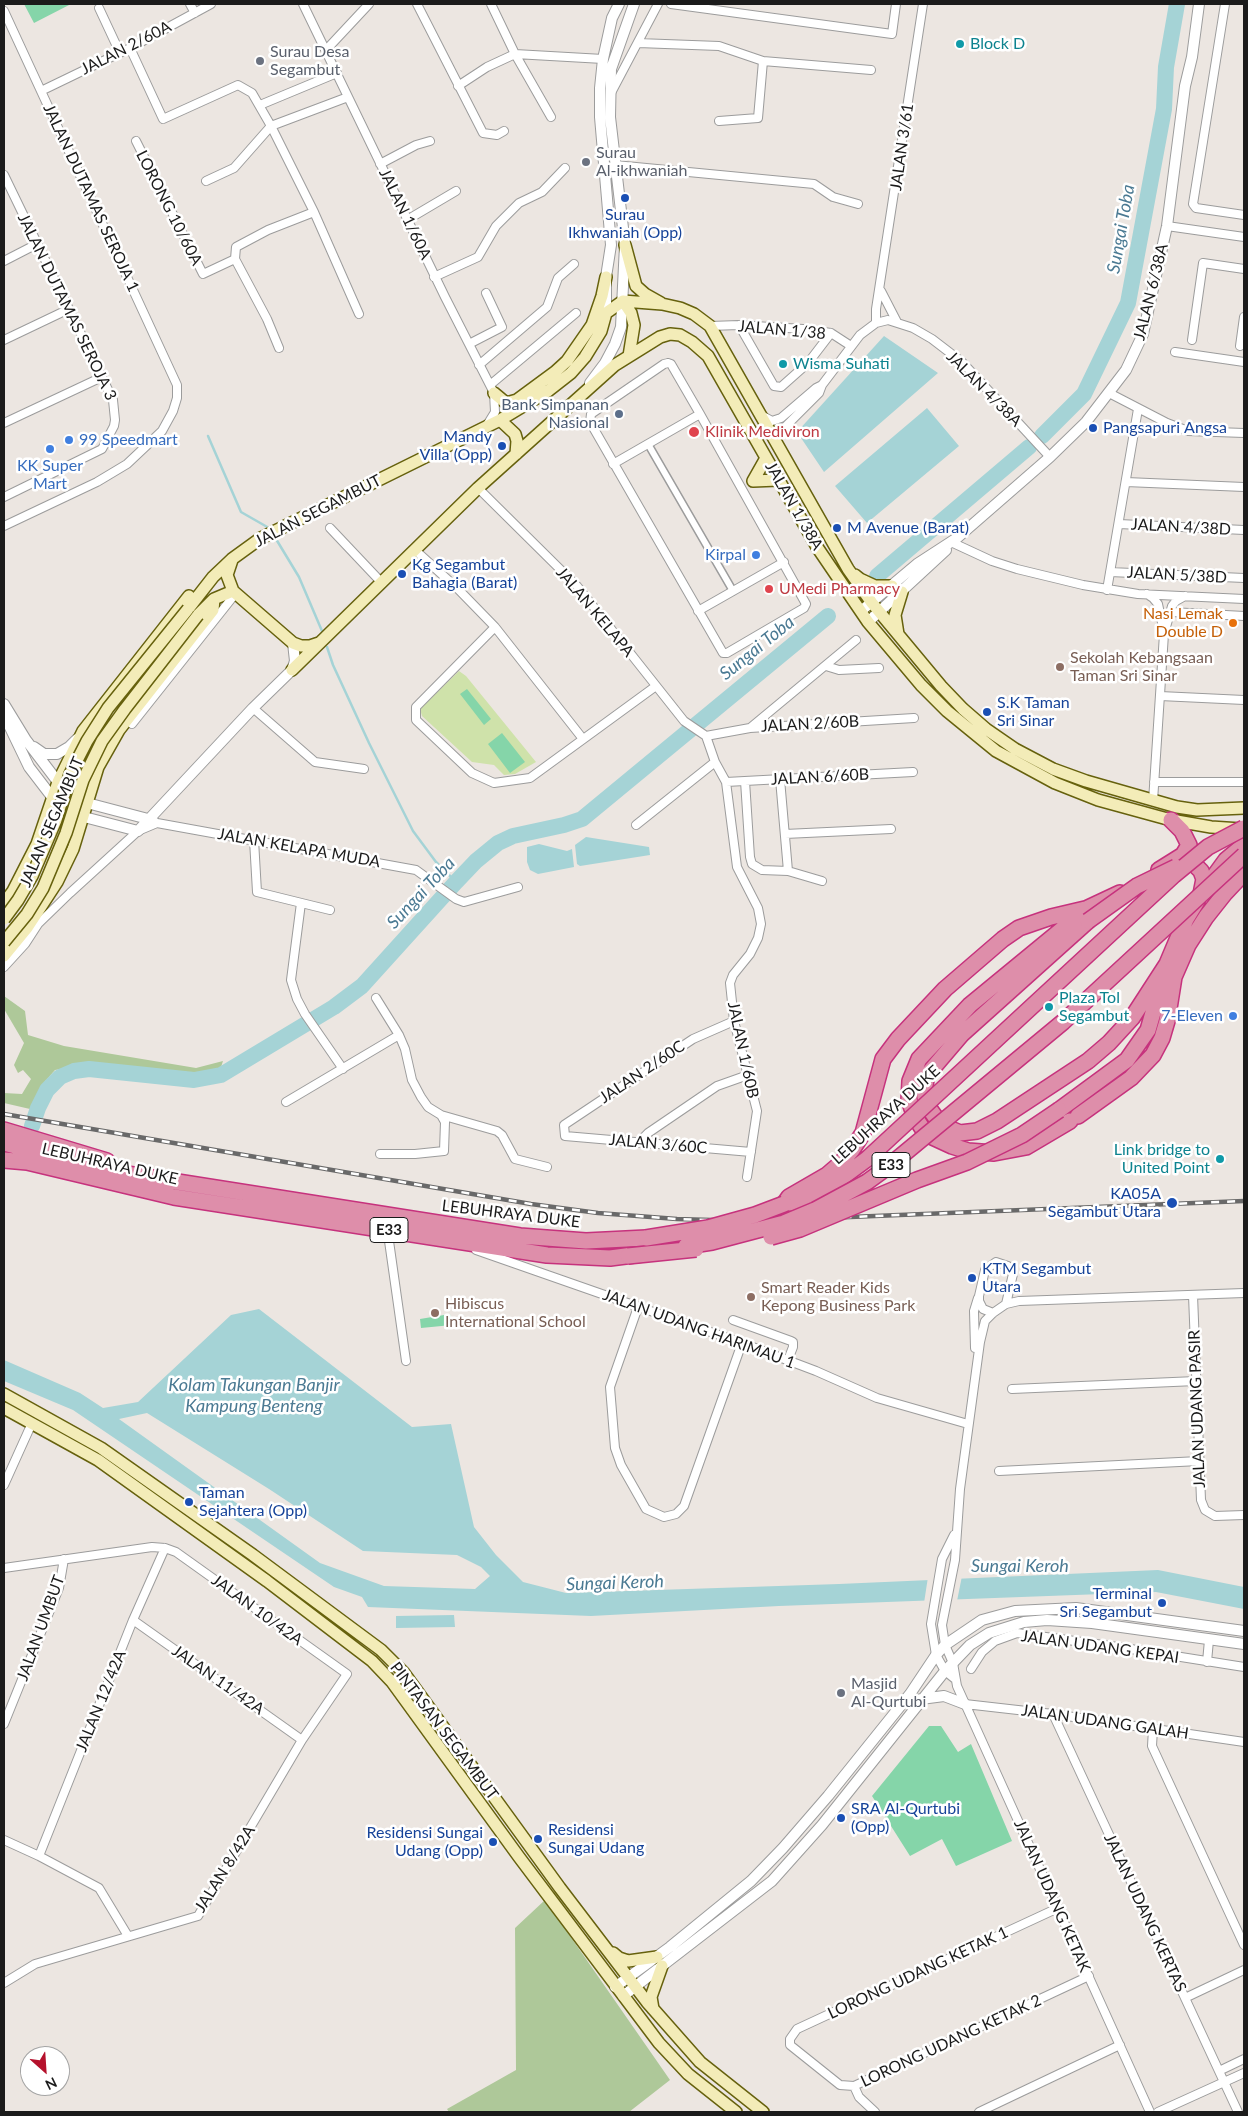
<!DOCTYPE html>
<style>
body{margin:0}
#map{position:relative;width:1248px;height:2116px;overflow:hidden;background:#ece6e1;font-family:Lato,sans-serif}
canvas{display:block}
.frame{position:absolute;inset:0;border:5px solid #1b1b1b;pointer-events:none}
.north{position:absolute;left:20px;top:2046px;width:50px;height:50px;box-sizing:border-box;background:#fff;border:1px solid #a4a4a4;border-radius:50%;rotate:154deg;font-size:14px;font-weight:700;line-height:20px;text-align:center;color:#1b1b1b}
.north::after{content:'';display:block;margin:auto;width:18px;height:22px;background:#b5112c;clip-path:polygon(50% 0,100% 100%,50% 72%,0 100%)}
</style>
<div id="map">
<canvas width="1248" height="2116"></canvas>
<div class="frame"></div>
<div class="north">N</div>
</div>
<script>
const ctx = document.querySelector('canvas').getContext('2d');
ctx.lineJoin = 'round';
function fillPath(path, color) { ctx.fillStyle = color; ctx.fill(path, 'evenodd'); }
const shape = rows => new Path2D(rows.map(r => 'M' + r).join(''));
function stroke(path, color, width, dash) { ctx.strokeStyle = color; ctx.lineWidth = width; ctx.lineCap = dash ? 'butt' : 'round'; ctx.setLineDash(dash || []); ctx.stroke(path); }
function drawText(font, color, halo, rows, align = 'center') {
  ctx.font = font + ' Lato,sans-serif'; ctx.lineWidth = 5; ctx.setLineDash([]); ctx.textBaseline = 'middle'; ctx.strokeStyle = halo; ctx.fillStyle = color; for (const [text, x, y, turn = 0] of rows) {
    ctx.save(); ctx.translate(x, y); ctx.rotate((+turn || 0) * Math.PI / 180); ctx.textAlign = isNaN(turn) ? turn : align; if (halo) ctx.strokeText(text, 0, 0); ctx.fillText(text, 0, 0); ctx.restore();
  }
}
fillPath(shape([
 [459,671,466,676,536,762,515,774,504,775,494,765,472,762,422,716,420,709]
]), '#cfe2aa');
fillPath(shape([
 [4,996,25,1011,28,1035,64,1046,196,1068,223,1061,220,1070,191,1076,94,1064,55,1070,42,1085,30,1109,4,1103,4,1093,22,1094,31,1079,23,1070,18,1073,14,1065,24,1043,4,1009],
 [545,1900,670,2080,629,2112,449,2112,447,2109,516,2070,515,1928]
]), '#aec899');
fillPath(shape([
 [24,4,71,4,34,23],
 [467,689,491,719,484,725,460,694],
 [502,733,525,762,510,773,488,744],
 [450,1314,452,1325,421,1328,420,1319],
 [929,1726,941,1726,958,1752,971,1744,1012,1841,956,1866,942,1839,910,1856,872,1796]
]), '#85d5a9');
fillPath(shape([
 [884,336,938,373,824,472,797,432],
 [927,408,959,446,867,523,835,486],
 [586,837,649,847,650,855,580,866,577,864,575,845],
 [539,844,567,851,572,849,574,867,538,874,530,870,527,862,527,847],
 [259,1309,412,1427,451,1424,474,1527,496,1555,523,1582,566,1593,839,1584,1158,1570,1244,1587,1244,1609,1156,1592,779,1606,591,1616,368,1607,362,1597,334,1587,73,1410,4,1381,4,1360,80,1393,103,1408,138,1402,231,1315],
 [147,1413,269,1489,363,1551,457,1555,481,1567,490,1576,475,1589,384,1586,320,1563,119,1419],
 [454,1615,455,1627,396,1628,396,1616]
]), '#a5d3d6');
fillPath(shape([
 [962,1576,957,1601,924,1603,928,1577]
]), '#ece6e1');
stroke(shape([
 [208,436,241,512,269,528],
 [276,539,299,577,322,631],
 [327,647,333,665,369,743,413,831,436,862,456,882]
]), '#a5d3d6', 2.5);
stroke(shape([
 [1042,436,1084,394,1128,303,1164,109,1166,67,1177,4],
 [877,576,1029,447],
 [32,1126,38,1108,47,1090,60,1077,74,1071,89,1069,194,1080,221,1075,334,1007,362,986,456,882,476,861,498,843,513,836,564,825,582,819,828,616]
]), '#a5d3d6', 16);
const pedestrian = shape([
 [648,444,733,591]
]);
const minor = shape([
 [190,4,195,13],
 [303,4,445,297,494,393,495,412,487,425],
 [417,4,483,133,497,135,504,131],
 [491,4,515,54,551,117],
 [671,4,892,34,896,4],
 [1225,4,1193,204,1196,208,1244,215],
 [99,8,120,53],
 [4,11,177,385,177,398,173,411,162,431,127,464,97,482,4,526],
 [638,43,719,46,763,61,871,70],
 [130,48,163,119,238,85,252,93,271,126,314,212,359,314],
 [326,50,369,4],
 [458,86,487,67,515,54,603,59],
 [41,91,130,48,211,4],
 [611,93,658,4],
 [260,105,337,73],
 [719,121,758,118,763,61],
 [136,141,203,274,235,259],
 [380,164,416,145,430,141],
 [615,165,814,184,833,197,858,204],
 [4,175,113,400,115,420,114,426,102,449,4,497],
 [206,181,234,168,271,126,348,97],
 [407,220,456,191],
 [1167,226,1244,237],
 [4,261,37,244],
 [434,277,478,257,496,226,519,203,542,192,565,168],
 [881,291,897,322],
 [876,323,876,309,923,4],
 [739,325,774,386,781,387,808,363,831,333],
 [710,326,739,325,803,329,831,333,851,346],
 [4,340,69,309],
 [1192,340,1203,263,1244,269],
 [469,344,502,327,486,293],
 [1240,346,1244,317],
 [279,348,267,319,235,259,236,247,268,230,314,212],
 [1175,352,1244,362],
 [668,363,671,364,700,414,806,604,804,608,727,653,723,653,590,422,591,414,664,364,668,363],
 [479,365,547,307,558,278,574,264],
 [490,385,576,313],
 [1109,393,1167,423,1188,431,1244,433],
 [763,416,772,421,781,418,816,388,822,385],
 [4,423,102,377],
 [773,439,819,393,822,385,860,335,876,323,888,320,913,328,932,339,962,362,1050,457],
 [613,464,700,414],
 [1126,482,1244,487],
 [478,488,577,586,684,721,706,736,715,762,726,782,737,867,758,908,761,924,758,938,750,954,733,975,730,983,734,1021,757,1111,747,1177],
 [1119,524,1244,530],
 [330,528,382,583],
 [951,542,992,561,1017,569,1083,585,1138,594,1244,599],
 [415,550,458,589,495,627,583,739],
 [1110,572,1244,578],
 [1107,590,1138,409],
 [1147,594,1153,598,1158,604,1164,632],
 [698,611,784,562],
 [1171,612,1244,616],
 [495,627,416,707,416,720,472,773,494,783,530,778,656,686],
 [826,666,839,670,879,668],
 [1160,696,1244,700],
 [253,708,315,762,364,769],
 [132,724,236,593],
 [750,728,856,640],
 [706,736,750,728,914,718],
 [780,779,788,871],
 [745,781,750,857,752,864,762,870,788,871,822,881],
 [726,782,913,772],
 [1154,782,1244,782],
 [1153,801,1164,634,1172,606,1176,601,1185,596],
 [157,823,416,870,456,899,464,902,518,887],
 [636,825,715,762],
 [785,834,891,829],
 [254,840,257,892,330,910],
 [301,903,291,980,297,999,305,1014,343,1069],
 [4,967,25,944,38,924,70,893,138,831,157,823,154,821],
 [376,998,399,1035,405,1049,412,1080,421,1097,428,1107,441,1115,445,1122,444,1151,415,1154,380,1154],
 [734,1021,693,1039,564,1125,565,1136,751,1152],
 [286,1102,399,1035],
 [441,1115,497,1131,502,1135,515,1159,547,1167],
 [638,1143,648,1133,717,1086,748,1075],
 [388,1234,406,1361],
 [476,1250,742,1343,816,1371,877,1398,968,1424],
 [1193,1295,1201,1500,1205,1510,1215,1516,1244,1515],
 [638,1307,610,1387,615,1448,621,1465,646,1509,664,1517,676,1514,684,1506,742,1343],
 [993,1313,983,1309,979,1301,979,1296,985,1270,996,1262,1008,1266,1013,1274,1006,1304],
 [733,1320,791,1341,793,1342,793,1347,788,1360],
 [975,1348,974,1311,978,1298],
 [1012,1389,1196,1381],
 [999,1471,1199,1461],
 [4,1485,32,1423],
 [954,1535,942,1559,931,1624,936,1655,945,1671,955,1679],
 [4,1568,152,1547,165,1548,176,1552,347,1674,302,1740,198,1916,35,1964,4,1983],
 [133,1620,302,1740],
 [1207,1662,1209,1640],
 [971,1669,982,1652,995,1641,1017,1633,1118,1647,1244,1667],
 [965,1704,1053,1714,1244,1742],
 [1053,1714,1238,2112],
 [4,1724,59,1588,64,1559],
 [1153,1729,1152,1746,1244,1945],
 [4,1840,39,1856,99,1888,128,1936],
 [39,1856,133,1620,165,1548],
 [1058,1908,797,2029,790,2039,790,2045,840,2085,854,2086,1089,1976],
 [1185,1998,1244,1970],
 [1219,2071,1244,2059],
 [854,2086,859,2097,875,2112],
 [979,2112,1120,2045],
 [1150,2112,957,1686,953,1663,945,1645,942,1625,955,1560,960,1489,980,1342,985,1321,993,1313,1006,1304,1019,1301,1244,1293],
 [1158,2112,1244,2073]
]);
const tertiary = shape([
 [606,313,606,277,611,245,600,117,600,88,603,59,612,18,619,4],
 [590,383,605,363,615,344,621,327,625,245,610,117,611,69,634,4],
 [861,611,917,564,957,538,1050,457,1086,422,1126,370,1143,334,1167,226,1185,86,1192,57,1199,4],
 [868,622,946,550],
 [4,704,26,740,58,782,87,803,148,819],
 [4,715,29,767,52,797,84,817,138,831,253,708,292,670,295,661,293,643],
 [34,747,44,754,57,754,69,747,77,739],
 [921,1699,944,1696,965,1704],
 [615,1987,670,1947,751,1881,783,1848,828,1796,910,1694,936,1655,945,1645,982,1620,1015,1611,1076,1608,1244,1631],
 [623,1996,772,1881,822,1825,945,1671,970,1645,989,1633,1024,1622,1047,1620,1092,1623,1244,1644]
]);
const secondary = shape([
 [625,245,636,286,645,294,661,303],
 [623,301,662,304,680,308,694,314,710,326,848,569,872,603,941,686,963,709,986,729,1015,749,1053,769,1086,781,1177,807,1197,810,1244,808],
 [623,301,631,313,634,325,629,356],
 [494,393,506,403,517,400,555,372,567,361,592,325,602,296,606,277],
 [500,420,515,434,517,441,516,454],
 [753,481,766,458],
 [753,481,778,480],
 [232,560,227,575,233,591],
 [855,575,860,579,875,586,892,586],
 [188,609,213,577,232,559,261,538,500,420,548,391,571,373,585,357,601,331,606,313,623,301],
 [198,615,214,599,233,591,293,643,301,646,310,646,319,643],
 [898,634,895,615,902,592],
 [292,670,478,488,615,365,660,337,670,334,680,335,692,342,708,356,817,547,868,622,921,685,947,711,996,751,1055,783,1098,800,1171,820,1211,827,1241,829],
 [4,903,13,891,37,844,58,782,83,731,189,596],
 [4,956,27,928,57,882,73,849,98,767,119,730,213,610,214,599],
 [4,1394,101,1448,253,1555,381,1650,404,1673,560,1888,647,2002,700,2062,763,2112],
 [4,1408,98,1460,267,1581,372,1661,392,1682,519,1857,659,2043,688,2074,736,2112],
 [613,1953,619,1958,628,1961,657,1957],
 [653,2009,651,1997,662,1966]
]);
const motorway = shape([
 [1180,860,1192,862,1201,871,1204,879,1201,894],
 [1159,870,1183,855,1189,845,1182,831,1171,820],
 [1210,882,1226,860,1244,845],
 [1088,921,962,1034,927,1075,924,1090,926,1104,941,1125,960,1133,977,1131,997,1121,1088,1061,1109,1043,1132,1018,1167,964],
 [1059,1110,1127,1060,1148,1030,1167,964,1186,919,1197,901],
 [1078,1116,1131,1078,1153,1055,1162,1038,1167,1021,1174,977,1188,945,1206,917,1225,893,1244,873],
 [1070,1121,1026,1147,994,1153,968,1151,952,1146,926,1134,915,1117,909,1100,910,1081,919,1059,970,1005,1088,908,1120,893],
 [4,1130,107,1161],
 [4,1143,114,1172,520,1236,586,1241,646,1238],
 [4,1160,27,1162,174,1197,547,1255,610,1258,641,1254],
 [790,1203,814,1196,829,1187,867,1159],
 [784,1204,789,1197,827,1175,841,1163,852,1150,863,1133,883,1059,898,1039,945,989,1003,939,1019,928,1051,917,1085,909]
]);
stroke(pedestrian, '#9c9c9c', 9);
stroke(minor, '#9c9c9c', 10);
stroke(tertiary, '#9c9c9c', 12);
stroke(secondary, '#66610d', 14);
stroke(motorway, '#c6327d', 18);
stroke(pedestrian, '#fff', 6);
stroke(minor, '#fff', 8);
stroke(tertiary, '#fff', 10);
stroke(secondary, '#f3ecb8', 11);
stroke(motorway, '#de8eaa', 15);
const rail = shape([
 [4,1114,531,1204,598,1213,677,1219,746,1221,801,1219,1244,1201]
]);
stroke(rail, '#696969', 4.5);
stroke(rail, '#fff', 2.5, [8]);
const secondaryBridge = shape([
 [4,919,18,900,32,876,56,820,70,774,87,741,108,708,188,609],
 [4,942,27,914,43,888,66,833,83,780,102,741,125,709,198,615]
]);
const motorwayBridge = shape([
 [1088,921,1137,886,1176,867],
 [867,1159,1174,875,1208,847,1244,828],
 [771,1237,800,1229,917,1180,967,1162,1022,1135,1059,1110],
 [646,1238,708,1228,755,1215,784,1204],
 [686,1246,712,1242,784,1223,815,1210,867,1182,889,1166,1063,1022,1244,855],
 [628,1256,696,1249]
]);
stroke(secondaryBridge, '#66610d', 14, []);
stroke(motorwayBridge, '#c6327d', 18, []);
stroke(secondaryBridge, '#f3ecb8', 11);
stroke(motorwayBridge, '#de8eaa', 15);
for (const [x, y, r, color] of [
 [960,44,5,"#0f9aa8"],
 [260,61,5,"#6b7280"],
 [586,162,5,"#6b7280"],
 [625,198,5,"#1a4fb4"],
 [783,364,5,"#0f9aa8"],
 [619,414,5,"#5c6f8a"],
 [1093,428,5,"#1a4fb4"],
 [694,432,6,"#e0444e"],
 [69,440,5,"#3f7fe0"],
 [502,446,5,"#1a4fb4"],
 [50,449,5,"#3f7fe0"],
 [837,528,5,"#1a4fb4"],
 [756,555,5,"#3f7fe0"],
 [402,574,5,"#1a4fb4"],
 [769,589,5,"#e0444e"],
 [1233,623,5,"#e8710a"],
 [1060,667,5,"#8d6e63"],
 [987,712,5,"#1a4fb4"],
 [1049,1007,5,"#0f9aa8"],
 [1233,1016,5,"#3f7fe0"],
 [1220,1159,5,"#0f9aa8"],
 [1172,1203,6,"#1a4fb4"],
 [972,1278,5,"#1a4fb4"],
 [751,1297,5,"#8d6e63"],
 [435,1313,5,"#8d6e63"],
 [189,1502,5,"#1a4fb4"],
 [1162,1603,5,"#1a4fb4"],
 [841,1693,5,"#6b7280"],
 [841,1818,5,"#1a4fb4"],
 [538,1839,5,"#1a4fb4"],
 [493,1842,5,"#1a4fb4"]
]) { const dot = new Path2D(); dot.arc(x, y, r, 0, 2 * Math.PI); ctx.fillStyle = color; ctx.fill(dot); stroke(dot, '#fff', 2); }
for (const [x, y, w] of [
 [891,1165,38],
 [389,1230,38]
]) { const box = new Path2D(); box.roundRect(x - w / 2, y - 12.5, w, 25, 4); ctx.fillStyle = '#fff'; ctx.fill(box); stroke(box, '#1b1b1b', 1); }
drawText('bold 15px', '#1b1b1b', null, [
 ["E33",891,1165],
 ["E33",389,1230]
]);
drawText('16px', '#0d838f', '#fff', [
 ["Block D",970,44],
 ["Wisma Suhati",793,364],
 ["Plaza Tol",1059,998],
 ["Segambut",1059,1016],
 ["Link bridge to",1210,1150,"right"],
 ["United Point",1210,1168,"right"]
], 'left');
drawText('16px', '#1b1b1b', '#fff', [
 ["JALAN 2/60A",126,48,-27],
 ["JALAN 3/61",902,147,-82],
 ["JALAN DUTAMAS SEROJA 1",91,198,65],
 ["LORONG 10/60A",169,208,63],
 ["JALAN 1/60A",405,214,64],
 ["JALAN 6/38A",1151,292,-76],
 ["JALAN DUTAMAS SEROJA 3",67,307,64],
 ["JALAN 1/38",782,330,5],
 ["JALAN 4/38A",984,389,45],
 ["JALAN 1/38A",794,506,60],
 ["JALAN SEGAMBUT",318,511,-27],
 ["JALAN 4/38D",1181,527,3],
 ["JALAN 5/38D",1177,575,3],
 ["JALAN KELAPA",595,612,50],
 ["JALAN 2/60B",810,724,-3],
 ["JALAN 6/60B",820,777,-3],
 ["JALAN SEGAMBUT",52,822,-67],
 ["JALAN KELAPA MUDA",299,848,10],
 ["JALAN 1/60B",743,1050,78],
 ["JALAN 2/60C",642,1072,-34],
 ["LEBUHRAYA DUKE",886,1115,-42],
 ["JALAN 3/60C",658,1144,5],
 ["LEBUHRAYA DUKE",110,1164,13],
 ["LEBUHRAYA DUKE",511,1214,7],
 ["JALAN UDANG HARIMAU 1",699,1329,20],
 ["JALAN UDANG PASIR",1197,1409,-92],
 ["JALAN 10/42A",257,1610,36],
 ["JALAN UMBUT",41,1628,-70],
 ["JALAN UDANG KEPAI",1100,1647,8],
 ["JALAN 11/42A",218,1680,35],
 ["JALAN 12/42A",101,1701,-68],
 ["JALAN UDANG GALAH",1105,1722,8],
 ["PINTASAN SEGAMBUT",444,1731,53],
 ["JALAN 8/42A",225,1869,-58],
 ["JALAN UDANG KETAK",1052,1896,66],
 ["JALAN UDANG KERTAS",1145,1913,65],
 ["LORONG UDANG KETAK 1",918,1973,-25],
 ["LORONG UDANG KETAK 2",951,2041,-25]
]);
drawText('16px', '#5b616d', '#fff', [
 ["Surau Desa",270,52],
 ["Segambut",270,70],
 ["Surau",596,153],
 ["Al-ikhwaniah",596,171],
 ["Masjid",851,1684],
 ["Al-Qurtubi",851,1702]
], 'left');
drawText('16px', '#164399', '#fff', [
 ["Surau",625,215,"center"],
 ["Ikhwaniah (Opp)",625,233,"center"],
 ["Pangsapuri Angsa",1103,428],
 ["Mandy",492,437,"right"],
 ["Villa (Opp)",492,455,"right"],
 ["M Avenue (Barat)",847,528],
 ["Kg Segambut",412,565],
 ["Bahagia (Barat)",412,583],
 ["S.K Taman",997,703],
 ["Sri Sinar",997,721],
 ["KA05A",1161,1194,"right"],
 ["Segambut Utara",1161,1212,"right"],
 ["KTM Segambut",982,1269],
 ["Utara",982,1287],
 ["Taman",199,1493],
 ["Sejahtera (Opp)",199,1511],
 ["Terminal",1152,1594,"right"],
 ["Sri Segambut",1152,1612,"right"],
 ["SRA Al-Qurtubi",851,1809],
 ["(Opp)",851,1827],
 ["Residensi",548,1830],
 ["Sungai Udang",548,1848],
 ["Residensi Sungai",483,1833,"right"],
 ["Udang (Opp)",483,1851,"right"]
], 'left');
drawText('16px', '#4e5e75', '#fff', [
 ["Bank Simpanan",609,405],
 ["Nasional",609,423]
], 'right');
drawText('16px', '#be3a42', '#fff', [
 ["Klinik Mediviron",705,432],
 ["UMedi Pharmacy",779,589]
], 'left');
drawText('16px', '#366cbe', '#fff', [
 ["99 Speedmart",79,440,"left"],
 ["KK Super",50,466,"center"],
 ["Mart",50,484,"center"],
 ["Kirpal",746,555],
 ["7-Eleven",1223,1016]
], 'right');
drawText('16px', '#c56008', '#fff', [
 ["Nasi Lemak",1223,614],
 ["Double D",1223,632]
], 'right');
drawText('16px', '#785e54', '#fff', [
 ["Sekolah Kebangsaan",1070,658],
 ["Taman Sri Sinar",1070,676],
 ["Smart Reader Kids",761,1288],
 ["Kepong Business Park",761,1306],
 ["Hibiscus",445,1304],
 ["International School",445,1322]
], 'left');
drawText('italic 18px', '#4b7a93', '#fff', [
 ["Sungai Toba",1121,229,-80],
 ["Sungai Toba",757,648,-39],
 ["Sungai Toba",421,893,-47],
 ["Kolam Takungan Banjir",254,1385],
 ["Kampung Benteng",254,1406],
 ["Sungai Keroh",1020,1566],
 ["Sungai Keroh",615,1583,-2]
]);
</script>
